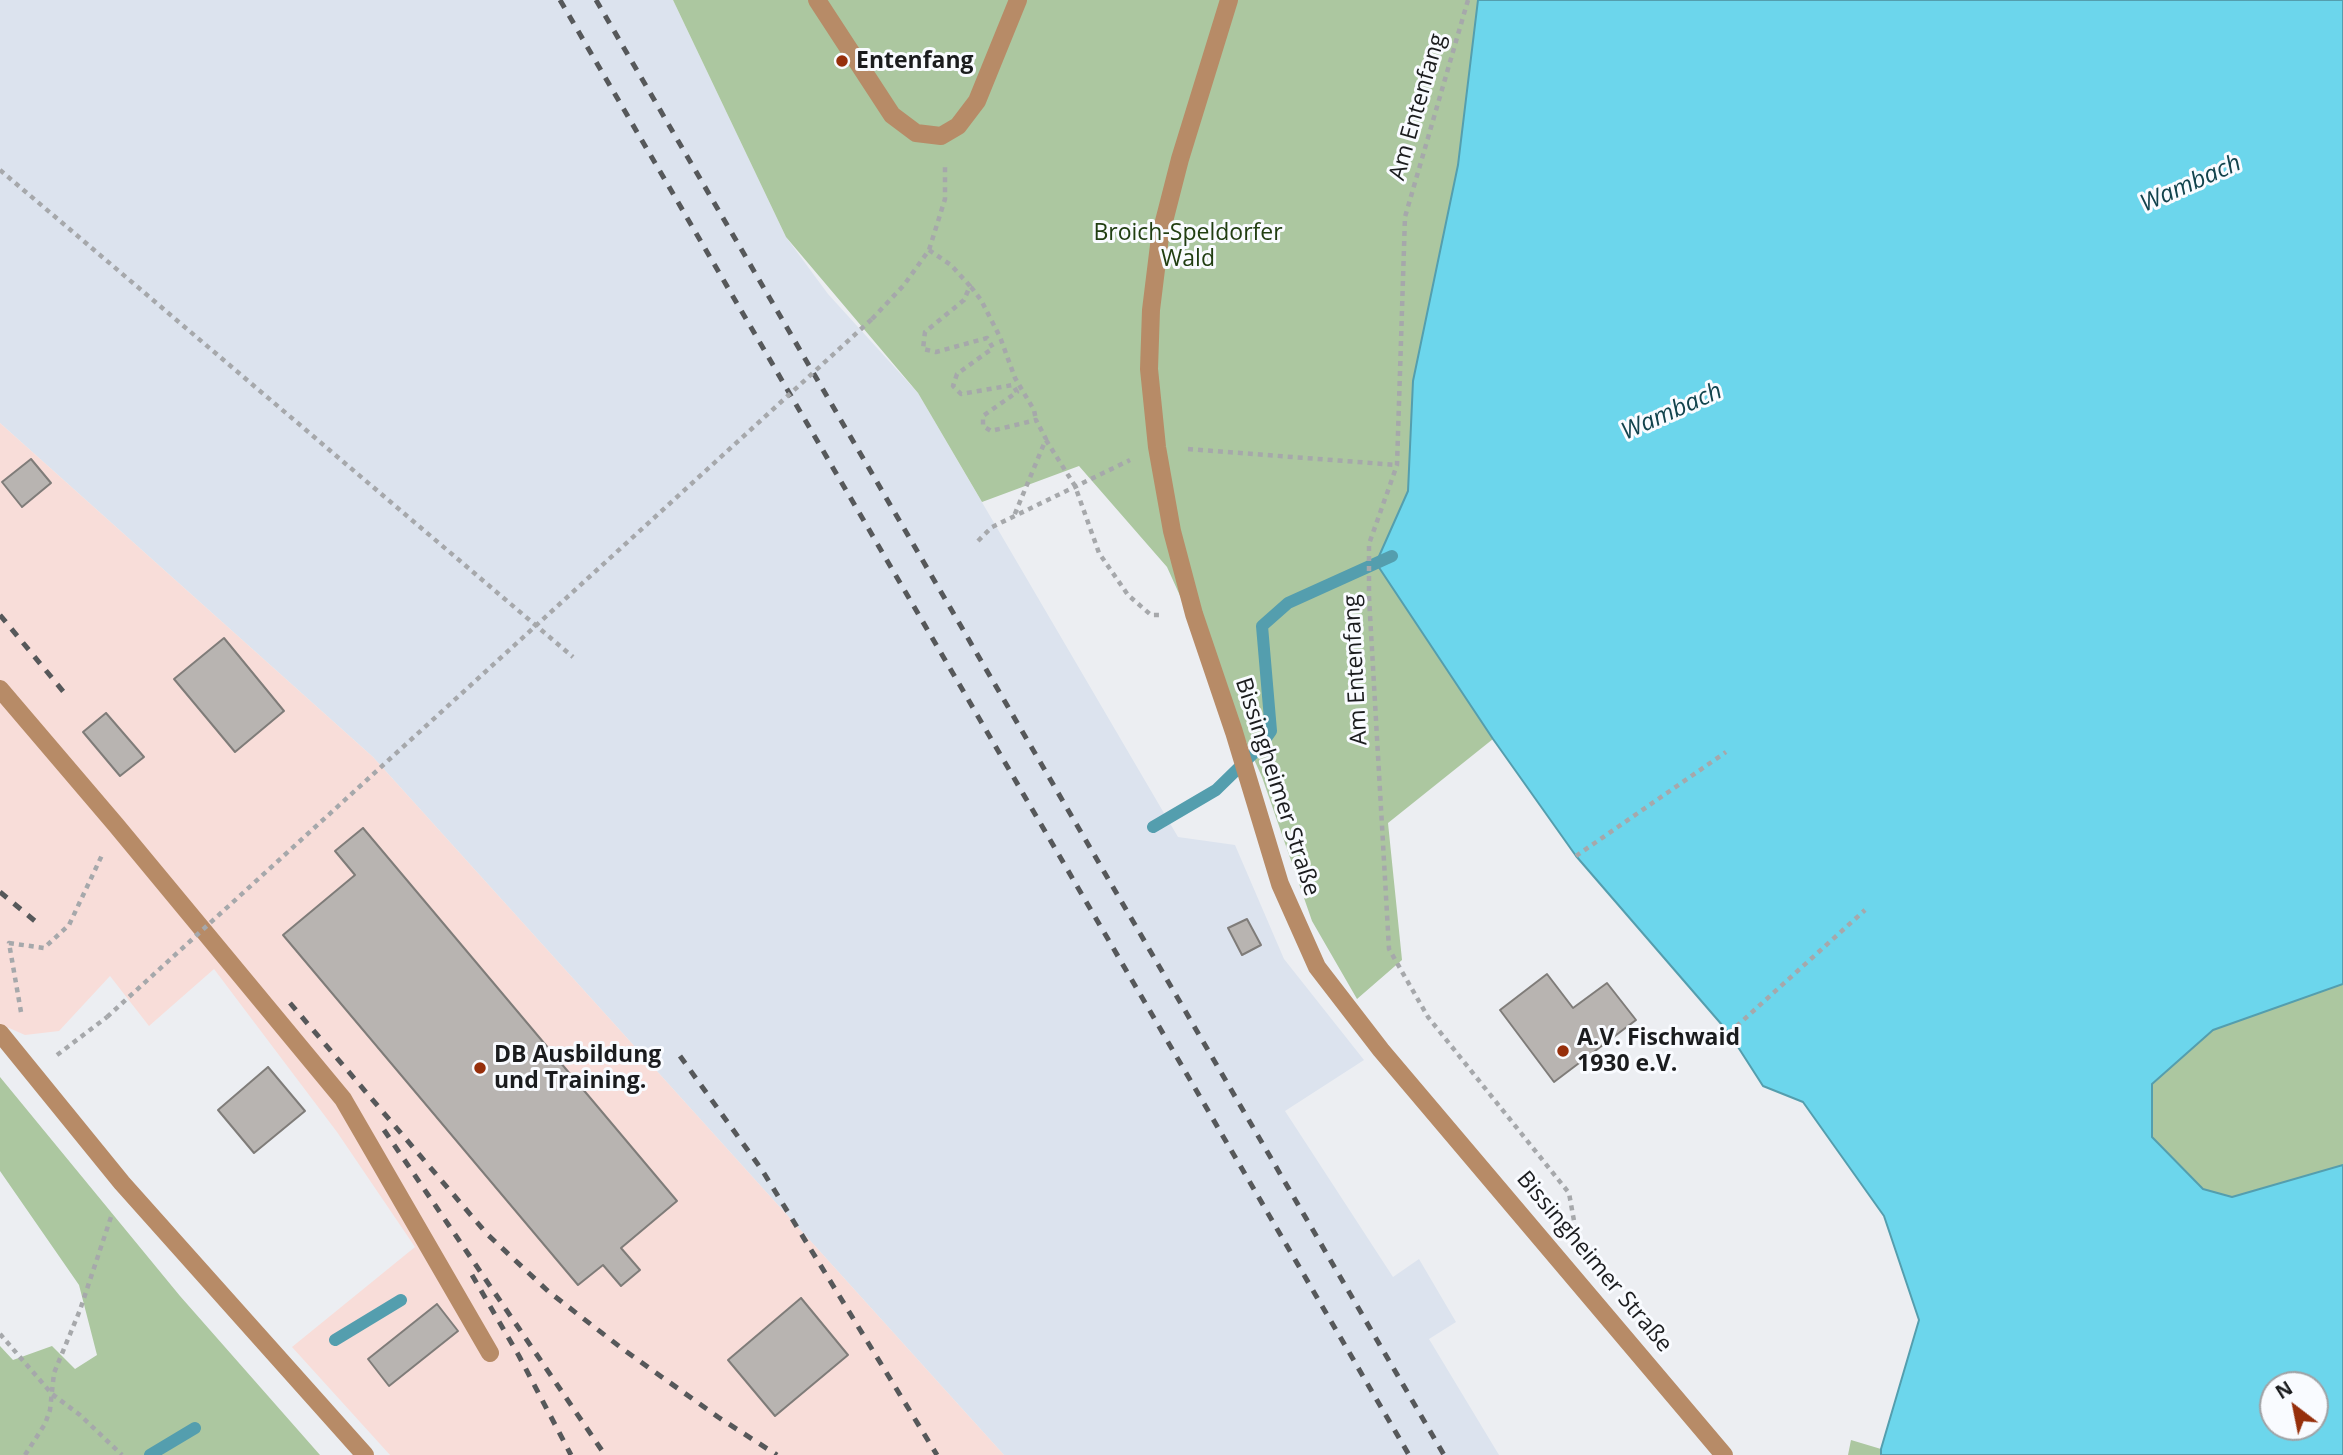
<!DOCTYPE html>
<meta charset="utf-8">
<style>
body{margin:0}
#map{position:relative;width:2343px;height:1455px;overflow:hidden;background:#eceef2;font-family:"Open Sans",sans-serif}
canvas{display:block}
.north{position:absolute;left:2259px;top:1371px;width:70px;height:70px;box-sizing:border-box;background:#f9fbff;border:2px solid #a0a2a5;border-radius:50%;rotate:328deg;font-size:19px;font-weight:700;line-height:28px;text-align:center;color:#1b1c1e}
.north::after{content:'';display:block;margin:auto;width:24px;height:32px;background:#962f0b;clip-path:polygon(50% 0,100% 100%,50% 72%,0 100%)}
</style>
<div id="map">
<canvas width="2343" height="1455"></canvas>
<div class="north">N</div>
</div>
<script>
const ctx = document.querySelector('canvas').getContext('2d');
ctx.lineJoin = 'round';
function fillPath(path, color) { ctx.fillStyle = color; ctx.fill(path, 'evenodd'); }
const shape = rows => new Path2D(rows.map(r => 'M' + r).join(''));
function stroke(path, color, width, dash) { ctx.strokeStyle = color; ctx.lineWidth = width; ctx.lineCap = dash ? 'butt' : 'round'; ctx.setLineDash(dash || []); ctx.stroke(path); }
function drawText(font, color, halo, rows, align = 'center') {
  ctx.font = font + ' "Open Sans",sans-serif'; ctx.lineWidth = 6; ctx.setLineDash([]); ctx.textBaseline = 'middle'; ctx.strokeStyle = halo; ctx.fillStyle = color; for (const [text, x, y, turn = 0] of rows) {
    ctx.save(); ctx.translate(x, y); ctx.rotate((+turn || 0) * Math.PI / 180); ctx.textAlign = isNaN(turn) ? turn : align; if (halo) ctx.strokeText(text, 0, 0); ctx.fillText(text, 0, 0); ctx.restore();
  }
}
fillPath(shape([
 [0,0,673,0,786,237,828,294,918,393,1178,837,1235,845,1284,959,1364,1060,1285,1111,1393,1277,1419,1259,1456,1322,1429,1339,1499,1455,1004,1455,373,757,0,423]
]), '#dce3ee');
fillPath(shape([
 [0,423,373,757,1004,1455,390,1455,292,1347,415,1247,337,1132,214,969,149,1026,110,976,59,1031,25,1035,0,1024]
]), '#f8ddd9');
fillPath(shape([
 [673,0,1478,0,1458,165,1413,381,1408,491,1376,563,1493,739,1388,823,1402,960,1357,999,1312,921,1262,777,1167,567,1079,466,982,502,918,393,786,237],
 [2343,984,2343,1165,2232,1197,2203,1189,2152,1138,2152,1084,2213,1030],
 [0,1077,180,1296,320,1455,0,1455,0,1346,13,1360,52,1346,75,1369,97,1355,79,1285,0,1171],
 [1851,1440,1881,1449,1881,1455,1848,1455]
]), '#acc7a0');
const water = shape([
 [1478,0,2343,0,2343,984,2213,1030,2152,1084,2152,1137,2203,1189,2232,1197,2343,1165,2343,1455,1881,1455,1881,1449,1919,1320,1884,1216,1803,1102,1763,1086,1729,1033,1576,856,1493,739,1376,563,1408,491,1413,381,1458,165,1478,0],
 [2273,1385,2315,1385,2315,1427,2273,1427,2273,1385]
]);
fillPath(water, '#6cd6ec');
stroke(water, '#549eae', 2);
stroke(shape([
 [1153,827,1216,790,1259,748,1271,731,1262,626,1288,603,1392,556],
 [335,1340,401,1300],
 [150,1455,195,1428]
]), '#549eae', 12);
const building = shape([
 [31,459,51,483,22,507,2,482,31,459],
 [224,638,284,711,235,752,174,679,224,638],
 [106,713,144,757,120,776,83,732,106,713],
 [363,828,677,1201,621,1248,640,1270,621,1286,603,1265,578,1285,283,935,355,875,335,851,363,828],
 [1247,919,1261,945,1242,955,1228,928,1247,919],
 [1547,974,1573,1008,1607,983,1636,1020,1554,1082,1500,1010,1547,974],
 [268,1067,305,1111,254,1153,218,1110,268,1067],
 [801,1298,848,1355,775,1416,728,1360,801,1298],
 [437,1304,458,1331,389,1386,368,1359,437,1304]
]);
fillPath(building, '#b8b4b1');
stroke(building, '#7f7c79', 2);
stroke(shape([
 [1468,0,1405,217,1397,465,1369,544,1369,597,1389,949,1428,1017,1569,1193,1576,1232],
 [0,170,573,657],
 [929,250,951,265,970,286,964,300,925,332,923,349,936,352,987,338,993,348,957,374,953,386,961,394,1013,385,1017,392,983,416,983,426,991,431,1036,420,1046,439,1014,516],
 [971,287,981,300,1000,337,1015,378,1034,410,1036,420],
 [872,319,904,285,929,250,945,199,945,164],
 [1046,440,1075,486,1099,553,1128,595,1151,615,1163,615],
 [1188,449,1397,465],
 [978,541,992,527,1130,460],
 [1576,856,1726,752],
 [21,1012,9,943,44,948,69,925,103,853],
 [1729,1033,1865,910],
 [57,1055,107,1017],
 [0,1334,52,1394,80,1415,122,1455],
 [25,1455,45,1424,50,1410,54,1373,80,1310,111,1217]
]), '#a6a8ab', 4.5, [5, 5]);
stroke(shape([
 [817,0,892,115,916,133,941,136,958,126,977,101,1018,0],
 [0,689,116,825,343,1099,490,1353],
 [0,1033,122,1183,365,1455]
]), '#b78b67', 18);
stroke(shape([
 [1229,0,1180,159,1160,237,1151,310,1149,369,1157,447,1172,531,1194,614,1234,732,1280,884,1317,967,1381,1050,1724,1455]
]), '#b78b67', 18);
stroke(shape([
 [560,0,1409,1455],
 [596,0,1444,1455],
 [0,615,67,696],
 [0,892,41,926],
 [290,1003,487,1234,549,1292,624,1350,718,1417,777,1455],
 [680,1056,762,1170,937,1455],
 [384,1130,605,1455],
 [472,1275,519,1356,571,1455]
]), '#56585a', 5, [9, 9]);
stroke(shape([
 [107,1017,872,319]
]), '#a6a8ab', 4.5, [5, 5]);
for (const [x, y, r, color] of [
 [842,61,7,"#962f0b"],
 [1563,1051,7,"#962f0b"],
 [480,1068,7,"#962f0b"]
]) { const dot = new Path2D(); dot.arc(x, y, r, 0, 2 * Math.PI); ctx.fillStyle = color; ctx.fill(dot); stroke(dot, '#f9fbff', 2.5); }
drawText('bold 23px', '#1b1c1e', '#f9fbff', [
 ["Entenfang",856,61],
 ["A.V. Fischwaid",1577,1038],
 ["1930 e.V.",1577,1064],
 ["DB Ausbildung",494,1055],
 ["und Training.",494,1081]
], 'left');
drawText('23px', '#1b1c1e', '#f9fbff', [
 ["Am Entenfang",1418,107,-74],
 ["Am Entenfang",1356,670,-93],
 ["Bissingheimer Straße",1277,787,72],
 ["Bissingheimer Straße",1594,1262,50]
]);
drawText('23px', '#213e11', '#f9fbff', [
 ["Broich-Speldorfer",1188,233],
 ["Wald",1188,259]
]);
drawText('italic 24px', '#12434d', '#f9fbff', [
 ["Wambach",2191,184,-24],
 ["Wambach",1672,412,-24]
]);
</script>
